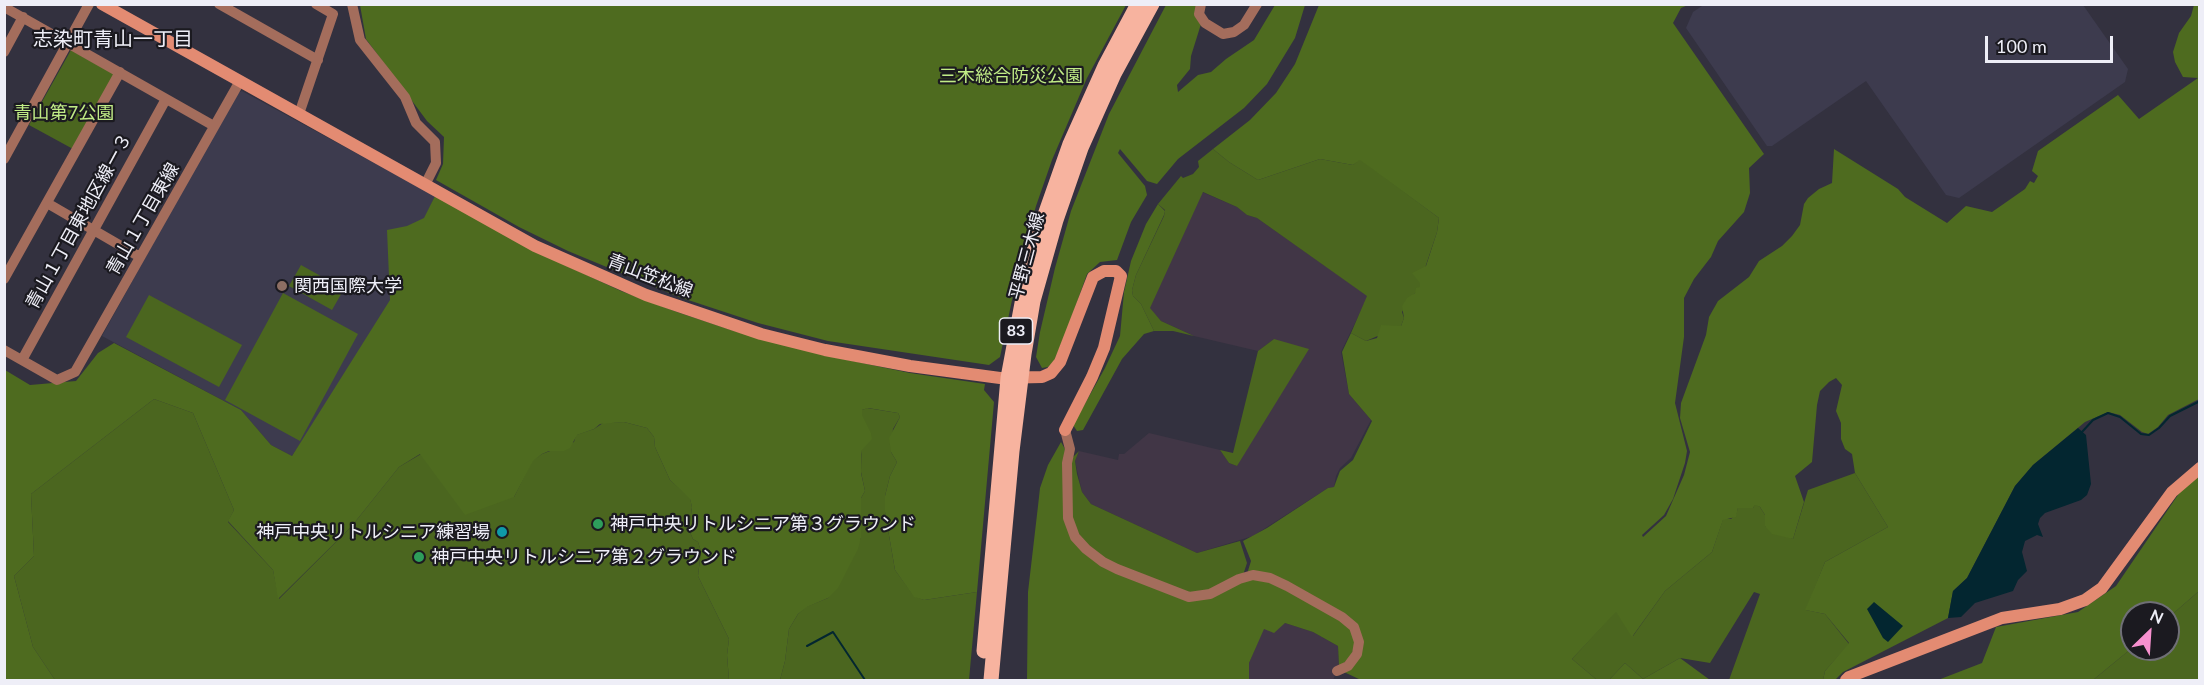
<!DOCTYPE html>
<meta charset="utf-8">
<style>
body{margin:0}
#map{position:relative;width:2204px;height:685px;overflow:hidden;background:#33313f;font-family:Lato,sans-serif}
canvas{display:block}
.frame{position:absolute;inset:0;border:6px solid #eeeef7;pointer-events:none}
.north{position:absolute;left:2120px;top:601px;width:60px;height:60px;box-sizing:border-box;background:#1b1a20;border:2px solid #6f6f76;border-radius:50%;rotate:25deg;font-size:16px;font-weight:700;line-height:24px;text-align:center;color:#eeeef7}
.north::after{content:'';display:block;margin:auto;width:21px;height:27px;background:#f790cf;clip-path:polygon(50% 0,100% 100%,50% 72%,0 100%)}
.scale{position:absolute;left:1985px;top:36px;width:128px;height:27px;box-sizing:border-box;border:3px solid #eeeef7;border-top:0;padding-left:8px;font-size:18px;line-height:21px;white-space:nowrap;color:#eeeef7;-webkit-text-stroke:4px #1b1a20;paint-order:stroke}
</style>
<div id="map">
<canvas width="2204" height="685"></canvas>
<div class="frame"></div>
<div class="north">N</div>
<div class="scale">100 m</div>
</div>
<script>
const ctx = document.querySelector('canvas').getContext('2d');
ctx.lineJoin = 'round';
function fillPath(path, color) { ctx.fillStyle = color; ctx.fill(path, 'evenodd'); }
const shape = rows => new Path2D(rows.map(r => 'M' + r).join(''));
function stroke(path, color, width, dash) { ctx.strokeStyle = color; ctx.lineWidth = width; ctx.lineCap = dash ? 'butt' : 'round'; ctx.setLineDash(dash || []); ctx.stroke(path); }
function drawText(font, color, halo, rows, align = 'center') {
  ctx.font = font + ' Lato,"Noto Sans JP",sans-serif'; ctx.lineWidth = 4.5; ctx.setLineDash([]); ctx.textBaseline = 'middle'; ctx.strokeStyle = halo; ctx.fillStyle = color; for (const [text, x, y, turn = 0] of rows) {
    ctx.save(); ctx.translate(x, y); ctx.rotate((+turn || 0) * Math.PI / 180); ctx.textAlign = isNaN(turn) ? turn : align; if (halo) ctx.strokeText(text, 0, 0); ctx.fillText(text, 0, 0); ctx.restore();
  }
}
fillPath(shape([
 [1705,4,2083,5,2128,69,2125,82,1959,198,1946,195,1866,81,1772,146,1767,146,1686,28,1693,12],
 [242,91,435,196,425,218,428,250,292,456,271,445,241,410,102,336,236,93]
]), '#3d3b4e');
fillPath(shape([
 [1202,192,1237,207,1247,215,1257,218,1368,296,1341,352,1349,394,1371,420,1351,458,1340,468,1336,476,1334,487,1328,488,1253,536,1197,553,1091,504,1082,492,1075,461,1079,451,1118,460,1119,454,1124,454,1149,433,1220,450,1229,463,1237,466,1274,339,1258,351,1194,336,1161,321,1149,308],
 [1285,623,1313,632,1338,646,1339,666,1333,680,1249,680,1249,663,1263,629]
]), '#413646');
fillPath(shape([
 [71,50,114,74,73,149,29,125],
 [1213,149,1229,162,1258,180,1320,159,1353,165,1360,159,1439,218,1437,232,1420,283,1421,287,1410,298,1402,312,1404,318,1401,326,1366,341,1351,333,1367,296,1257,218,1247,215,1237,207,1203,192,1150,308,1161,321,1194,336,1173,331,1154,331,1141,304,1133,296,1132,290,1136,275,1164,216,1165,210,1158,204,1181,176,1183,178,1193,174,1199,167,1198,161],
 [301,265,344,289,332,310,289,286],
 [283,293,358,334,300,441,225,400],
 [149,295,242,345,219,387,126,337],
 [1274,339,1309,349,1237,466,1229,463,1220,450,1233,453,1258,351],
 [154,399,193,413,234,510,228,522,273,570,279,599,351,527,399,467,421,454,514,497,532,461,542,454,574,442,576,435,594,429,603,423,624,422,647,428,654,437,655,447,670,480,690,498,692,507,689,530,693,539,698,542,701,551,698,576,729,639,727,655,729,680,55,680,33,647,14,576,34,556,31,494],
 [867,408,898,413,900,417,893,429,891,452,897,462,890,476,885,496,885,512,895,570,914,596,924,600,977,592,969,680,780,680,785,661,789,629,798,614,806,607,828,598,861,538,861,498,865,491,861,472,862,410],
 [1079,451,1075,461,1077,474,1082,492,1091,504,1197,553,1240,541,1247,563,1243,575,1219,587,1189,593,1107,561,1085,544,1071,521,1070,460],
 [1855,473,1888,527,1825,562,1806,610,1825,614,1849,644,1825,671,1823,680,1729,680,1760,594,1754,592,1710,663,1680,658,1643,679,1625,663,1609,680,1597,680,1572,659,1616,611,1633,636,1665,591,1712,552,1723,519,1731,519,1736,514,1738,508,1753,508,1755,504,1760,507,1765,515,1765,526,1793,539,1808,490],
 [2199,591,2199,680,2093,680,2132,648,2168,649,2168,618]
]), '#4b661f');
fillPath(shape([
 [360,5,1126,5,1087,78,1052,160,1036,206,1019,267,1000,357,989,365,828,341,758,323,679,297,568,251,519,227,436,180,443,164,444,137,427,121,366,39],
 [1166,5,1196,5,1201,24,1191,56,1190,69,1177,85,1178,92,1198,75,1211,72,1226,59,1254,40,1275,5,1305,5,1295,38,1267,84,1244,108,1178,159,1157,184,1147,181,1120,149,1118,153,1145,186,1147,195,1131,222,1117,260,1100,262,1087,274,1068,327,1054,361,1048,367,1042,368,1036,357,1040,332,1055,268,1071,211,1109,114],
 [1319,5,1688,5,1681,8,1673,23,1764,154,1749,168,1750,193,1744,212,1718,241,1711,257,1694,279,1684,298,1684,337,1675,403,1687,451,1685,463,1673,499,1664,515,1642,535,1643,537,1666,516,1684,475,1690,452,1680,418,1681,403,1706,335,1709,317,1718,301,1749,277,1759,261,1782,246,1792,236,1800,225,1804,204,1808,198,1819,189,1832,183,1834,149,1898,189,1905,197,1947,223,1966,206,1992,212,2025,189,2030,181,2034,183,2038,176,2032,171,2038,151,2118,95,2139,119,2198,78,2183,77,2175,62,2173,52,2179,33,2191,16,2194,5,2199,5,2199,399,2168,415,2158,427,2148,434,2142,432,2120,415,2108,412,2085,422,2033,465,2015,486,1967,578,1953,591,1948,618,1843,672,1835,680,1823,680,1825,671,1849,643,1825,614,1805,610,1825,562,1888,527,1855,473,1852,454,1845,449,1841,439,1841,423,1836,411,1842,385,1836,378,1829,382,1820,391,1817,405,1812,462,1795,476,1804,502,1793,539,1772,534,1765,526,1765,515,1760,507,1755,505,1753,508,1738,508,1736,517,1723,520,1712,552,1665,591,1632,637,1616,612,1572,659,1597,680,1361,680,1344,672,1362,640,1323,603,1247,574,1251,561,1243,541,1267,528,1328,488,1334,487,1340,471,1353,460,1372,421,1349,394,1342,352,1351,333,1366,341,1377,338,1381,325,1401,326,1404,318,1402,306,1407,298,1415,293,1416,288,1420,287,1420,283,1412,273,1426,266,1437,232,1439,218,1360,160,1353,165,1320,159,1258,180,1229,162,1213,149,1250,120,1276,93,1295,64],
 [435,196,552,259,621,291,677,312,734,331,819,354,910,373,985,384,984,390,994,402,977,592,924,600,914,597,895,570,885,512,885,496,890,476,897,462,891,452,889,438,900,417,898,413,868,408,862,410,862,415,871,433,872,439,862,450,861,455,861,473,865,491,861,498,861,538,858,549,838,588,828,598,807,607,798,614,789,629,785,661,780,680,729,680,727,655,729,639,698,576,701,551,698,542,693,539,689,530,692,507,690,499,670,480,655,447,654,437,647,428,624,422,600,424,594,429,577,435,570,448,564,451,549,451,542,454,533,461,514,497,465,515,420,454,399,467,351,527,278,599,273,570,228,521,234,510,193,413,154,399,31,494,34,556,14,576,33,647,55,680,5,680,5,370,30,385,76,381,98,353,114,343,241,410,271,445,292,456,390,300,387,230,407,226,424,218],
 [1158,204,1165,211,1164,215,1136,275,1132,290,1133,296,1141,304,1154,331,1144,334,1122,359,1083,430,1077,431,1073,425,1105,368,1120,336,1124,292,1131,261,1146,224],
 [1061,442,1065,449,1064,460,1077,543,1177,596,1249,579,1267,580,1347,623,1356,639,1351,658,1339,666,1338,646,1313,632,1285,623,1274,633,1264,629,1249,663,1249,680,1027,680,1028,592,1038,506,1040,488,1048,465],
 [2199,476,2199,591,2168,618,2168,613,2132,613,2132,648,2093,680,1938,680,1982,663,1996,627,2078,612,2116,586,2182,489],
 [1680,658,1710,680,1609,680,1625,663,1643,679]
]), '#4e6b1f');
fillPath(shape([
 [2078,428,2086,435,2091,484,2087,495,2081,500,2045,513,2040,518,2038,524,2043,537,2037,535,2025,541,2022,552,2027,571,2018,580,2013,591,1975,603,1961,617,1948,618,1953,591,1967,578,2015,486,2033,465],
 [1874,602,1903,626,1888,642,1883,638,1867,609]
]), '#032630');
stroke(shape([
 [2082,432,2093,420,2108,413,2120,417,2141,434,2149,435,2159,428,2170,416,2200,401],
 [807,646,833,632,865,680]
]), '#032630', 2);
stroke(shape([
 [219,4,318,60],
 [352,4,360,40,405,97,416,123,435,142,436,163,425,185],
 [1201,4,1199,14,1205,23,1223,34,1234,32,1244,25,1257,4],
 [4,7,214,126],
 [4,52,23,17],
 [299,114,333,14,316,4],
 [4,159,89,4],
 [47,203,140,257],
 [4,279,120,72],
 [4,350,57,380,75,372,240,81],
 [22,360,166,99],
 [1065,430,1070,449,1067,463,1068,518,1075,537,1086,549,1103,562,1117,569,1189,597,1210,594,1239,579,1253,575,1270,578,1287,586,1342,617,1354,627,1359,642,1357,654,1348,666,1337,671]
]), '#a46d5c', 10);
stroke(shape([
 [102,4,535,246,646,295,761,334,825,350,910,366,1000,378,1042,377,1051,373,1060,362,1093,277,1104,271,1116,271,1121,276,1104,348,1092,377,1065,430],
 [1846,680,1849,677,2002,618,2060,609,2085,600,2102,588,2172,492,2200,468]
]), '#e38b72', 12);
stroke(shape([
 [984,651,1008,378,1026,282,1039,232,1070,144,1105,66,1138,4],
 [991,680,1012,451,1024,354,1033,301,1056,220,1081,148,1114,74,1152,4]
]), '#f7b39f', 15);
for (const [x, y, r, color] of [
 [282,286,6,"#8d6e63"],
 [598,524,6,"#2e9e5b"],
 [502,532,6,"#0f9aa8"],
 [419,557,6,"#2e9e5b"]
]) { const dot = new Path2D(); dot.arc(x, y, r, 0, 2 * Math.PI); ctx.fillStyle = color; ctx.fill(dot); stroke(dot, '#1b1a20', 2); }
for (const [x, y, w] of [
 [1016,331,33]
]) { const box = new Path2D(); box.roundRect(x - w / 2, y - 13, w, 26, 4.5); ctx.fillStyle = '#1b1a20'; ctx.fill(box); stroke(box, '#eeeef7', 1.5); }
drawText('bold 16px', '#eeeef7', null, [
 ["83",1016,331]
]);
drawText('18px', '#c1ec86', '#1b1a20', [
 ["三木総合防災公園",1011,76],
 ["青山第7公園",64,113]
]);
drawText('18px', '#eeeef7', '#1b1a20', [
 ["青山１丁目東線",143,219,-60],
 ["青山１丁目東地区線ー３",79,221,-61],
 ["平野三木線",1027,256,-75],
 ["青山笠松線",650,276,21]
]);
drawText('18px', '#eeeef7', '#1b1a20', [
 ["関西国際大学",294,286],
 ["神戸中央リトルシニア第３グラウンド",610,524],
 ["神戸中央リトルシニア練習場",490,532,"right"],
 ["神戸中央リトルシニア第２グラウンド",431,557]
], 'left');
drawText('20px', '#eeeef7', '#1b1a20', [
 ["志染町青山一丁目",113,40]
]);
</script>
